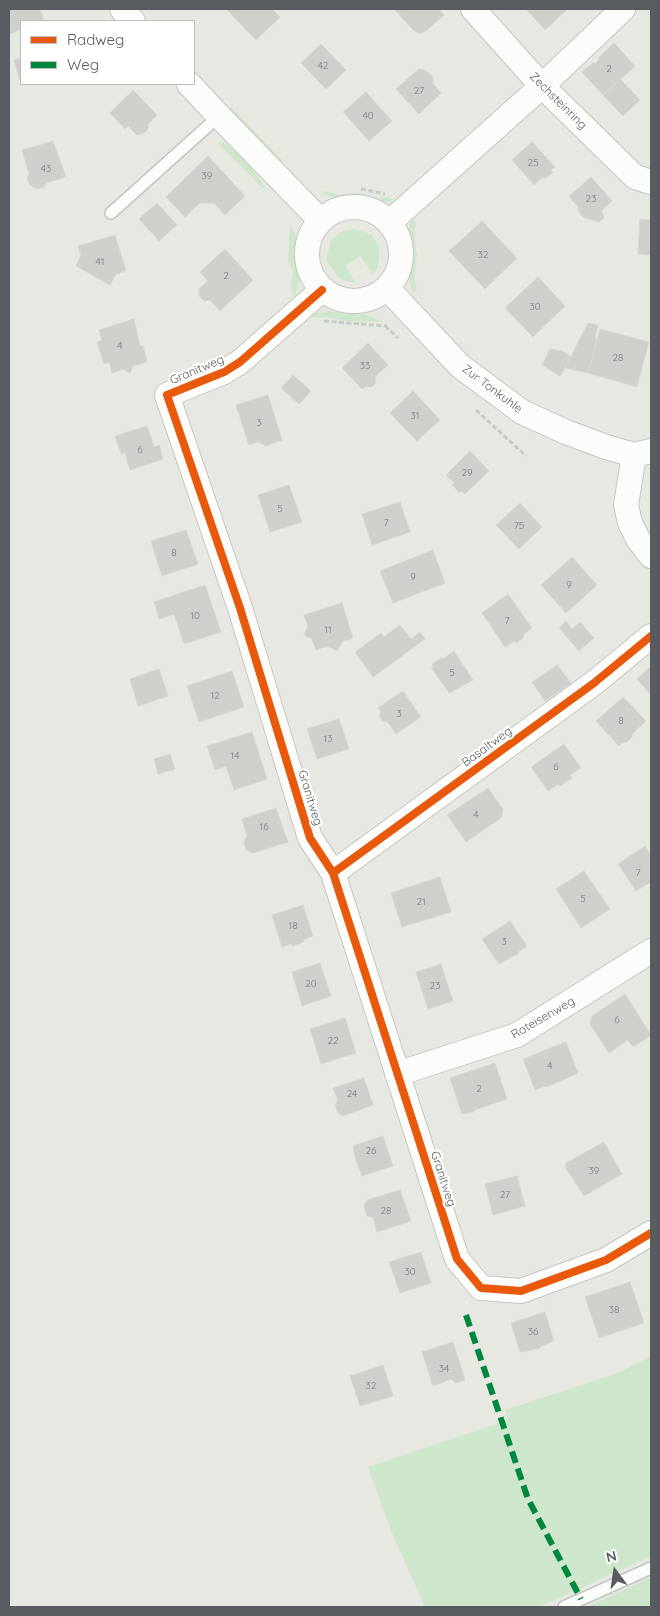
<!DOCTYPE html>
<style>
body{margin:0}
#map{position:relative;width:660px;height:1616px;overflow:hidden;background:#e8e8e2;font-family:Quicksand,sans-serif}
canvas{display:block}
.frame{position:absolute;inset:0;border:10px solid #585c61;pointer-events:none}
.legend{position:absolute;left:20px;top:20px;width:175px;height:65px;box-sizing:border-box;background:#fff;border:1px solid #bcbec0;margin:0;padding:6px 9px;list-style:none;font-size:15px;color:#585c61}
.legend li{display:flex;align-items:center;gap:10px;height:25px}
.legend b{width:25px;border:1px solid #bcbec0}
.north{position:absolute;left:590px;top:1546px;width:50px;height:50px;-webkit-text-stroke:4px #fff;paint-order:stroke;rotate:346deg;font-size:14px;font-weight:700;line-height:20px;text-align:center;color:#585c61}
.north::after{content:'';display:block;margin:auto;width:18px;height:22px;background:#585c61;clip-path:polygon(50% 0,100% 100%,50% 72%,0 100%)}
</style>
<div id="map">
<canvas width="660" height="1616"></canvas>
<div class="frame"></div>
<ul class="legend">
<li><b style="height:6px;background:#e8590c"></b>Radweg</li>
<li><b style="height:6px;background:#00873e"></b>Weg</li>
</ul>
<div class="north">N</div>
</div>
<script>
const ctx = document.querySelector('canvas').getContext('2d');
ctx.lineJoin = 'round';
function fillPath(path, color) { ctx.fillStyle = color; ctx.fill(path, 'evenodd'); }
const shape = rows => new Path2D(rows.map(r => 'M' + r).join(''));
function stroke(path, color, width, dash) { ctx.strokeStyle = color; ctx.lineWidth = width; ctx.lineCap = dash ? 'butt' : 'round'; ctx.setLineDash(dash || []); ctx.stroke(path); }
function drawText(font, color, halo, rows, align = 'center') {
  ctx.font = font + ' Quicksand,sans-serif'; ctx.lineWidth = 4.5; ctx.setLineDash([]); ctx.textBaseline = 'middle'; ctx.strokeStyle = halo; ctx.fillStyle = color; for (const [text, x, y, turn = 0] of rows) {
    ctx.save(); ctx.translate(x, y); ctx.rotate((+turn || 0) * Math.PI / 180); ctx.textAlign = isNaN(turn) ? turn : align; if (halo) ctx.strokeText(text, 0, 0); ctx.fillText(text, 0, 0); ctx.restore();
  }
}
fillPath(shape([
 [231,107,283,161,281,163,253,142,228,114],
 [223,142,245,160,265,187,262,188,218,143],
 [325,191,340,195,359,193,378,198,388,197,395,201,380,203,342,202,322,193],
 [411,217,416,223,414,236,417,255,414,278,417,289,413,293,407,275,407,238],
 [290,223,298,242,297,260,301,277,294,297,291,287,293,271,288,261],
 [354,229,371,234,379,246,379,260,377,268,373,274,360,256,346,266,356,283,345,281,338,277,326,260,331,240,341,232],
 [330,311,348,314,361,313,383,322,345,321,327,317,314,318,308,314],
 [651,1356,651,1556,539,1607,425,1607,392,1533,368,1467,508,1420,505,1410,620,1372],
 [651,1577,651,1607,587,1607]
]), '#cee7cc');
const building = shape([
 [9,9,40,9,44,21,21,21,21,29,11,34,9,33,9,9],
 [226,9,272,9,280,17,256,40,226,9],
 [394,9,439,9,444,15,427,30,420,34,413,30,394,9],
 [526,9,568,9,545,30,526,9],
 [614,43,635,66,603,95,582,72,594,62,595,64,600,59,598,58,614,43],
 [321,44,346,70,326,89,301,63,321,44],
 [21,58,21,84,23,84,21,84,14,60,21,58],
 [419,69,427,71,433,77,433,84,441,93,419,114,396,89,419,69],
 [620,79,640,100,623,116,603,95,620,79],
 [133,90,157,115,148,124,148,129,144,133,137,135,128,126,125,129,110,113,133,90],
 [366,92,392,121,369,141,343,112,366,92],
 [53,141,66,177,46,183,44,187,37,189,30,185,27,178,29,174,22,150,53,141],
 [532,142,555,167,551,170,553,172,545,179,543,177,534,185,512,160,532,142],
 [208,156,245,196,225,215,214,203,200,203,185,217,166,197,208,156],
 [591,177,612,201,602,210,604,218,599,222,584,218,579,212,578,207,569,196,591,177],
 [157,203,177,225,159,241,139,219,157,203],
 [640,219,651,220,651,255,638,254,640,219],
 [482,221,517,258,485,289,449,251,482,221],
 [115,235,126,271,116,274,110,285,76,266,81,255,78,246,115,235],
 [225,249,253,280,220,311,210,300,204,301,199,296,199,289,208,281,200,272,225,249],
 [538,277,565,306,533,337,505,308,538,277],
 [134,319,140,346,143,346,147,362,133,366,130,373,124,369,112,373,109,362,104,364,97,342,102,340,99,330,134,319],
 [588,323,598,325,595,338,597,339,588,373,565,368,588,323],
 [600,329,649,342,637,387,588,373,600,329],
 [368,343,388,365,375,377,376,383,372,387,366,386,362,389,342,368,368,343],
 [550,349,562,351,571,357,560,376,542,365,550,349],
 [293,375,311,391,299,404,281,388,293,375],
 [413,391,440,420,417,441,390,413,413,391],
 [268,395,282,440,266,446,259,442,249,445,236,405,268,395],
 [147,426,154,447,159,445,163,459,130,470,125,453,121,454,115,436,147,426],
 [470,451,489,471,465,494,461,491,460,493,452,485,454,483,446,475,470,451],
 [289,485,302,522,270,532,258,495,289,485],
 [400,502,410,532,372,545,362,514,400,502],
 [520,503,542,527,519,549,496,525,520,503],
 [186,530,198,564,162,576,151,541,186,530],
 [433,550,445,583,393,603,380,571,433,550],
 [572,557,597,585,566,613,541,585,572,557],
 [205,585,221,632,184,644,174,614,159,619,154,602,205,585],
 [508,594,532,628,524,634,523,638,518,642,513,642,505,647,482,613,508,594],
 [342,603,353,638,343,641,337,651,327,646,316,650,312,639,304,635,308,626,304,615,342,603],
 [566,621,572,629,580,622,594,638,579,651,559,628,566,621],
 [400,625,411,639,420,632,425,639,373,677,355,652,381,633,384,637,400,625],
 [454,651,473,680,449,693,431,667,434,666,432,664,441,658,443,659,454,651],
 [557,665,571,683,545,701,532,682,557,665],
 [651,666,651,695,637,679,651,666],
 [159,669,168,696,138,706,130,679,159,669],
 [232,671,244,707,199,722,187,686,232,671],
 [403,691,421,717,396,734,387,721,383,721,379,716,381,712,378,708,403,691],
 [623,697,646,721,633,733,632,737,627,742,622,743,619,746,596,721,623,697],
 [339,719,349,749,317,759,307,729,339,719],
 [252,732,267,779,234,790,226,766,215,770,207,746,252,732],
 [564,744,581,768,570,775,572,778,560,786,558,784,548,791,531,767,564,744],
 [170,754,175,769,158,774,154,759,170,754],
 [488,788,503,809,502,817,466,842,447,815,488,788],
 [276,808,288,842,253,853,246,850,244,843,247,836,242,819,276,808],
 [645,846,651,856,651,882,636,891,618,864,645,846],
 [584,871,610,909,581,928,556,889,584,871],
 [440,877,451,912,402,927,391,893,440,877],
 [303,905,313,936,303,940,304,942,292,946,291,944,282,947,272,915,303,905],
 [510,921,527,946,518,952,519,953,499,964,482,939,510,921],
 [320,963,331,996,302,1006,292,972,320,963],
 [441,964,453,1001,428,1009,416,972,441,964],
 [625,994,651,1035,633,1047,628,1040,609,1053,590,1024,592,1016,625,994],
 [345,1018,356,1053,321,1064,310,1029,345,1018],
 [566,1042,578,1073,547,1087,545,1086,535,1090,523,1059,566,1042],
 [495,1063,507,1099,475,1110,474,1112,462,1114,450,1078,495,1063],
 [364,1078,373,1105,343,1116,338,1113,335,1105,338,1100,333,1088,364,1078],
 [383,1136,393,1166,362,1176,355,1158,353,1146,383,1136],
 [604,1142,622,1174,584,1196,566,1168,566,1163,604,1142],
 [517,1176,525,1206,493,1215,485,1184,517,1176],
 [400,1190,411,1221,377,1232,373,1218,367,1216,364,1205,367,1200,400,1190],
 [421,1252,431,1283,400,1293,389,1262,421,1252],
 [630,1282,644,1323,599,1338,585,1297,630,1282],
 [545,1312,554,1341,541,1346,539,1349,520,1352,511,1323,545,1312],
 [453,1342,465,1380,455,1383,452,1379,433,1386,422,1352,453,1342],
 [383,1365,393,1396,360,1406,350,1376,383,1365]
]);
fillPath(building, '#d0cfcc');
stroke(building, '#d8d6d1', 1);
const service = shape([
 [111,213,219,116],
 [564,1607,651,1568]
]);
const minor = shape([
 [122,9,133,21],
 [473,9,542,86,635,177,651,182],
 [189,84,219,116,320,220],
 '307 254a47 47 0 1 1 94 0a47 47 0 1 1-94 0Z',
 [390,222,542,86,623,9],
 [388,289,460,366,522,412,566,432,606,447,634,455,651,451],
 [322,290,240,362,224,372,167,395,240,608,310,838,333,873,457,1259,481,1288,521,1291,606,1260,651,1233],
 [634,455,626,505,630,523,638,539,651,556],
 [333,873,594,683,651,636],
 [397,1074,517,1035,651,951]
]);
stroke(service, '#c5c6c4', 14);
stroke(minor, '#c5c6c4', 26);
stroke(shape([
 [361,189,385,194],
 [324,321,385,326,387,325],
 [385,326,398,338],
 [476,410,526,456]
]), '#c5cbc8', 3, [5, 2.5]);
stroke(service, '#fcfcfb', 11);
stroke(minor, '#fcfcfb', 24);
stroke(shape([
 [466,1315,528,1499,581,1599]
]), '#00873e', 6, [12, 6]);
stroke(shape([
 [322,290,240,362,224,372,167,395,240,608,310,838,333,873,457,1259,481,1288,521,1291,606,1260,651,1233],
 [333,873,594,683,651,636]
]), '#e8590c', 8);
drawText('10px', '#777a7d', null, [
 ["42",323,66],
 ["2",609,69],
 ["27",419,91],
 ["40",368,116],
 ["25",533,163],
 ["43",46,169],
 ["39",207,176],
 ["23",591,199],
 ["32",483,255],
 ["41",100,262],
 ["2",226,276],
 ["30",535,307],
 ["4",120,346],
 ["28",618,358],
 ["33",365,366],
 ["31",415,416],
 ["3",259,423],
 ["6",140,450],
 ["29",467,473],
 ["5",280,509],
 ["7",386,523],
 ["75",519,526],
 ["8",174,553],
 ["9",413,577],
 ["9",569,585],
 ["10",195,616],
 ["7",507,621],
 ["11",328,630],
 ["5",452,673],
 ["12",215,696],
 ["3",399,714],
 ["8",621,721],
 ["13",328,739],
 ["14",235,756],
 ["6",556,767],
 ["4",476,815],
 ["16",264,827],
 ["7",638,873],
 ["5",583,899],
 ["21",421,902],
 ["18",293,926],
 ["3",504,942],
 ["20",311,984],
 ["23",435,986],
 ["6",617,1020],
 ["22",333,1041],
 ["4",550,1066],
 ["2",479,1089],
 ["24",352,1094],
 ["26",371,1151],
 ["39",594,1171],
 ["27",505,1195],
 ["28",386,1211],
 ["30",410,1272],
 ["38",614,1310],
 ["36",533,1332],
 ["34",444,1369],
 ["32",371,1386]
]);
drawText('12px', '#585c61', '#fff', [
 ["Zechsteinring",558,101,45],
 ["Granitweg",197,370,-23],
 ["Zur Tonkuhle",492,389,37],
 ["Basaltweg",487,747,-36],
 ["Granitweg",310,798,73],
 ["Roteisenweg",543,1018,-30],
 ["Granitweg",443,1179,72]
]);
</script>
